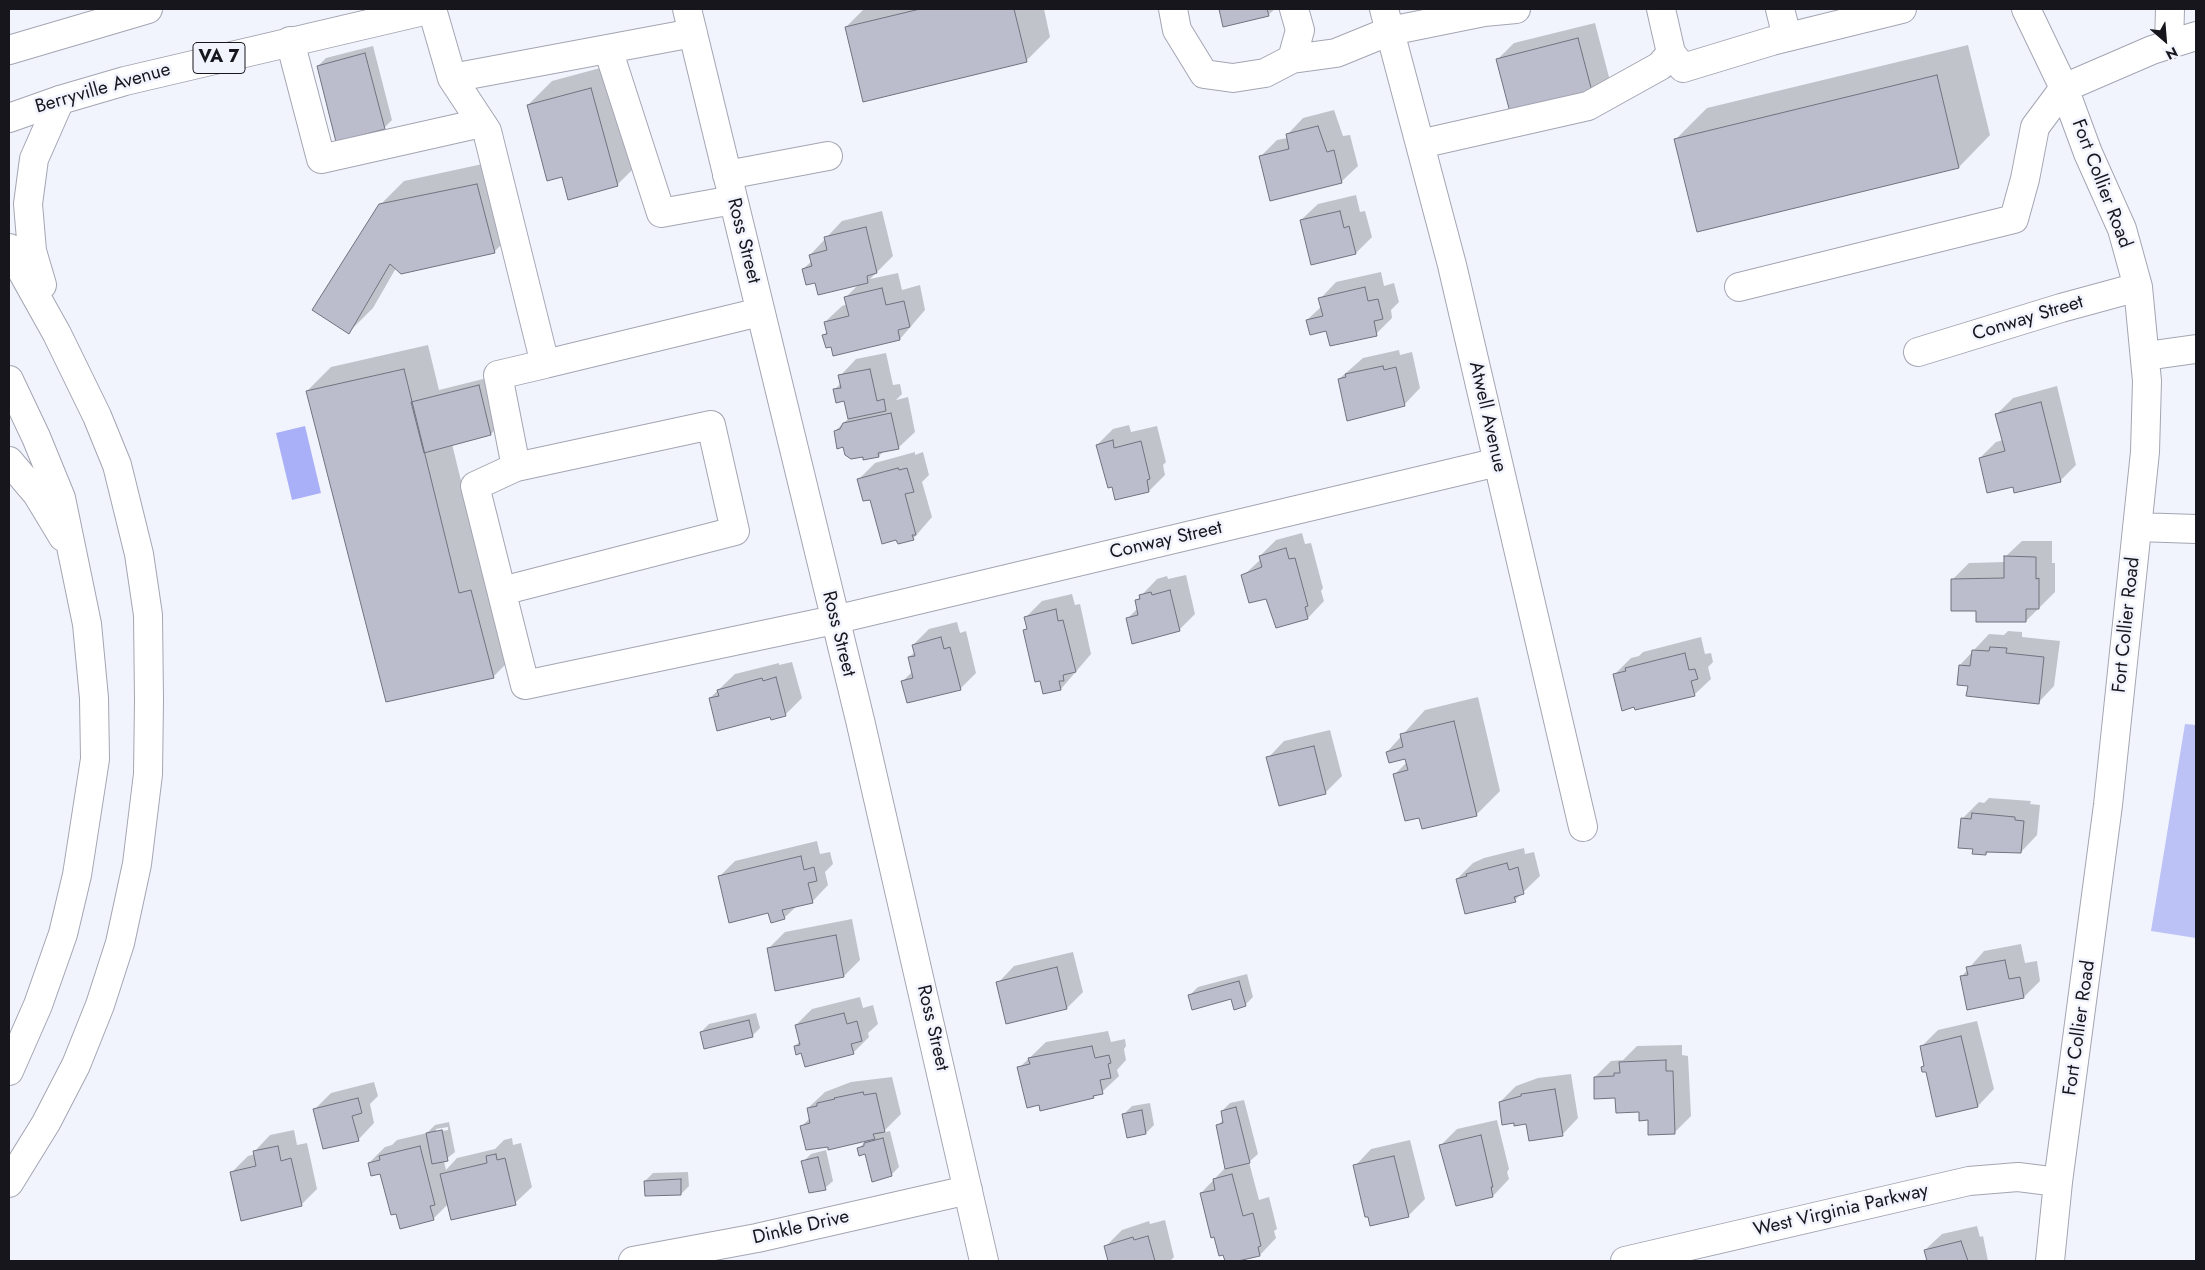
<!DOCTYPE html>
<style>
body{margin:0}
#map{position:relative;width:2205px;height:1270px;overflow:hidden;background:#f2f4fd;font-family:Jost,sans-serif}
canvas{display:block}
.frame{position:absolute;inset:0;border:10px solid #16161c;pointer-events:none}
.north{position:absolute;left:2140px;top:15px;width:50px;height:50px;-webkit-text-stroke:4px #f2f4fd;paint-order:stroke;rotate:153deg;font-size:14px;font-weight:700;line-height:20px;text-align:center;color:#16161c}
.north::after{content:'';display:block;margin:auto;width:18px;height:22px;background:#16161c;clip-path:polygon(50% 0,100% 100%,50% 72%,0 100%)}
</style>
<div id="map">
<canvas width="2205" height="1270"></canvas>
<div class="frame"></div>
<div class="north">N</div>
</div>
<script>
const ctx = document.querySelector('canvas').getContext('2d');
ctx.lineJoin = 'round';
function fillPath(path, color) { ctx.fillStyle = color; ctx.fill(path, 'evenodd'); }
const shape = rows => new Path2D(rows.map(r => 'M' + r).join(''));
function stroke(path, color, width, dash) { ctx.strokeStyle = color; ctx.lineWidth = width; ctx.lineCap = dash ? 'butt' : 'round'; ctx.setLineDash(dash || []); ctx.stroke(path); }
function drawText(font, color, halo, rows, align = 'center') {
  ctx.font = font + ' Jost,sans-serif'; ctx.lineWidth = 5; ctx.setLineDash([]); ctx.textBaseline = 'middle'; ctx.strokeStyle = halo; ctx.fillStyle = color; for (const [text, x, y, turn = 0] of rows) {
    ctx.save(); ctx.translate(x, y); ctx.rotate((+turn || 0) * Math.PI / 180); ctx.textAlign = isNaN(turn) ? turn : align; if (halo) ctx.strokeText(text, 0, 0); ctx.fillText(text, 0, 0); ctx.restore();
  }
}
fillPath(shape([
 [2185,724,2196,725,2196,938,2151,931]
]), '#bcc2f6');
fillPath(shape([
 [305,426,321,493,292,500,276,433]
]), '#a9b0f8');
fillPath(shape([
 [864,9,1044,9,1050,37,1026,61,846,27],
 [1220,9,1275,9,1268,15,1224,26],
 [1595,23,1610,81,1513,118,1498,59,1514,43],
 [1968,45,1990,135,1959,167,1676,139,1707,108],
 [373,46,392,120,384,128,318,66,326,58],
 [615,64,641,161,617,185,563,176,528,105,552,81],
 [1334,110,1343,136,1350,135,1358,166,1341,182,1260,157,1277,140,1288,138,1287,135,1303,118],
 [501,160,518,228,494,252,396,268,373,308,349,332,380,205,404,181],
 [1356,195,1360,212,1365,211,1372,237,1356,253,1301,220,1318,204],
 [882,211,893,256,870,279,898,273,902,290,920,285,925,310,900,339,834,354,832,345,824,335,828,331,825,322,842,306,848,304,846,297,860,283,816,281,803,269,812,261,810,255,842,221],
 [1381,272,1384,286,1394,283,1399,302,1391,310,1392,318,1376,334,1327,330,1307,320,1322,306,1320,299,1336,282],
 [428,345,439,390,487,378,499,426,491,434,452,444,483,570,517,653,493,677,307,391,331,367],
 [1399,350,1400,355,1412,352,1420,388,1404,405,1339,379,1363,358],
 [886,353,893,385,900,384,902,394,896,400,908,397,915,432,898,448,884,451,879,456,851,458,835,431,849,418,845,400,834,390,841,383,840,376,856,359],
 [2057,386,2076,465,2060,481,2014,486,1980,458,1996,442,2003,440,1997,414,2013,398],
 [1129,425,1131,432,1157,426,1166,462,1163,465,1165,475,1149,491,1097,445,1113,429],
 [915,452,915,455,923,452,929,475,922,482,932,517,913,539,871,498,859,479,875,463],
 [1302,533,1305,544,1311,543,1323,588,1321,591,1324,601,1308,618,1267,597,1243,576,1261,559,1260,556,1276,540],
 [2022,541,2052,541,2052,563,2055,563,2055,592,2026,621,1977,610,1953,579,1969,563,2005,562,2005,557],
 [1186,575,1195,614,1179,630,1128,618,1138,608,1136,601,1157,579,1167,576,1168,579],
 [1072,594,1075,605,1080,604,1091,654,1061,689,1025,630,1028,627,1026,617,1042,601],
 [957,622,960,633,966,631,976,673,960,689,903,681,913,671,909,657,915,652,913,645,929,629],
 [2008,631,2022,632,2022,637,2060,641,2054,686,2038,703,1969,685,1960,665,1989,634,2004,635],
 [1701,637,1705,654,1711,653,1713,662,1708,667,1711,679,1694,695,1615,674,1631,658,1639,656,1643,652],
 [792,662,802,698,785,715,771,716,710,698,735,674,779,663,779,665],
 [1478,697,1500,791,1476,815,1420,816,1395,774,1407,762,1406,758,1387,752,1425,710],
 [1330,730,1342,776,1325,793,1268,758,1284,741],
 [1989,798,2031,801,2030,804,2040,805,2037,835,2021,852,1989,851,1986,854,1962,819,1979,802,1984,803],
 [817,841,820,854,830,852,833,864,825,872,828,885,812,902,798,905,784,918,769,911,719,877,735,861],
 [1524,848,1525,854,1534,852,1540,876,1515,900,1457,879,1473,863,1484,858],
 [852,919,860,960,844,976,768,949,785,932],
 [2021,944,2025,963,2037,961,2040,981,2024,997,1962,976,1984,951],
 [1073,952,1083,992,1067,1008,998,983,1014,966],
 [1247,974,1253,997,1245,1005,1232,998,1190,995,1198,987],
 [860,997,863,1008,873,1005,878,1024,868,1033,869,1037,853,1053,802,1052,795,1046,800,1041,796,1025,812,1009],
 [756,1013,760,1028,752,1036,701,1032,709,1024],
 [1977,1021,1994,1089,1978,1106,1922,1067,1925,1064,1921,1047,1938,1030],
 [1108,1031,1111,1042,1125,1039,1126,1046,1124,1049,1126,1060,1117,1070,1119,1076,1102,1092,1093,1097,1040,1103,1019,1068,1046,1042],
 [1682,1045,1682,1055,1688,1056,1691,1116,1675,1132,1616,1097,1595,1077,1611,1061,1623,1060,1637,1046],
 [1571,1074,1578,1118,1562,1135,1500,1102,1516,1086,1538,1078],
 [892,1077,901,1114,882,1133,890,1131,899,1167,891,1175,858,1149,868,1139,828,1146,802,1126,810,1118,808,1108,825,1092,851,1082],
 [374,1082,378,1096,370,1104,374,1123,358,1140,315,1109,331,1093],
 [1244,1100,1258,1154,1249,1162,1259,1200,1269,1197,1277,1229,1274,1231,1276,1238,1260,1255,1226,1261,1201,1193,1226,1167,1218,1125,1224,1119,1222,1111,1230,1103],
 [1150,1103,1154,1125,1146,1133,1124,1114,1132,1106],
 [1497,1120,1509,1169,1507,1172,1509,1179,1493,1196,1440,1146,1457,1129],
 [449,1122,455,1152,444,1161,446,1170,457,1158,495,1149,504,1140,512,1138,513,1145,521,1143,532,1187,515,1203,448,1204,433,1219,397,1212,381,1172,369,1163,385,1147,392,1145,397,1140,427,1133,435,1125],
 [448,1127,448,1130,436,1132,436,1129],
 [294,1130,297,1145,307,1143,317,1189,301,1205,232,1172,248,1156,255,1154,254,1152,270,1135],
 [1410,1140,1425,1199,1408,1216,1355,1166,1371,1149],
 [826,1150,833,1181,825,1188,803,1162,811,1154],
 [688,1172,689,1186,681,1194,645,1181,653,1173],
 [1165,1220,1174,1257,1170,1261,1109,1261,1105,1247,1122,1230,1149,1221,1150,1224],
 [1977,1226,1980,1237,1983,1236,1988,1261,1928,1261,1925,1250,1942,1234]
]), '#0003');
const building = shape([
 [920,9,1014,9,1027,62,863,102,845,27,920,9],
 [1219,9,1267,9,1269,16,1223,27,1219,9],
 [1578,38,1594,99,1512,120,1496,59,1578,38],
 [365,53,385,129,336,142,317,66,365,53],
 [1937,75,1959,168,1697,232,1674,139,1937,75],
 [591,88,618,186,568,200,562,177,547,181,527,105,591,88],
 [1318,126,1327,152,1334,150,1342,183,1270,201,1259,156,1289,149,1286,134,1318,126],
 [477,184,495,253,401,274,390,264,349,334,312,310,379,204,477,184],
 [1340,211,1344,228,1349,226,1356,254,1311,265,1300,220,1340,211],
 [866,227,877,273,867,276,868,283,818,295,815,283,806,285,802,269,812,266,809,255,827,250,824,237,866,227],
 [1365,287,1368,301,1378,299,1383,319,1374,321,1377,336,1330,346,1326,331,1310,335,1306,320,1323,316,1318,298,1365,287],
 [882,288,886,305,904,301,910,327,898,330,900,340,833,356,831,347,826,348,822,335,827,334,824,322,849,316,844,297,882,288],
 [1383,366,1384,370,1396,367,1405,406,1347,421,1338,379,1346,377,1345,374,1383,366],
 [404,369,459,593,471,590,494,678,386,702,306,391,404,369],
 [870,369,877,401,884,399,886,411,848,419,844,401,836,403,833,389,841,388,838,375,870,369],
 [479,385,491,435,424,453,411,402,479,385],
 [2041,402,2061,482,2014,493,2013,487,1987,493,1979,458,2005,451,1995,414,2041,402],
 [891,413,899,449,878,453,879,457,863,460,863,457,851,459,845,455,843,447,837,449,834,431,840,429,843,423,891,413],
 [1113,440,1114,448,1141,441,1150,479,1147,480,1149,492,1115,500,1112,487,1108,488,1096,445,1113,440],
 [898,468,899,470,907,468,914,492,905,494,916,535,912,535,914,540,898,544,896,540,882,544,870,500,863,501,857,479,898,468],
 [1286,548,1289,559,1295,558,1308,606,1305,607,1308,619,1276,628,1266,599,1249,603,1241,575,1262,567,1259,556,1286,548],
 [2004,556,2036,557,2036,579,2039,578,2039,609,2026,609,2026,622,1976,622,1976,611,1951,611,1951,579,2004,578,2004,556],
 [1170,590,1180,631,1132,644,1126,618,1138,615,1135,600,1140,599,1139,595,1151,592,1152,595,1170,590],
 [1056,609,1058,621,1063,620,1076,672,1063,675,1064,681,1059,681,1061,690,1043,694,1040,681,1035,682,1023,630,1027,629,1024,617,1056,609],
 [941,637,944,649,950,647,961,690,907,703,901,681,913,678,908,657,915,656,912,645,941,637],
 [1990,647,2007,648,2006,653,2044,657,2039,704,1966,696,1968,686,1957,685,1959,665,1970,666,1972,650,1989,651,1990,647],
 [1685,653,1689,670,1695,669,1698,679,1691,681,1695,696,1635,710,1634,707,1622,711,1613,674,1626,671,1625,668,1685,653],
 [776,677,786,716,771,720,770,717,717,731,709,698,719,696,717,690,762,678,763,681,776,677],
 [1454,721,1477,816,1422,829,1419,818,1405,821,1393,774,1408,770,1405,759,1389,763,1386,752,1403,747,1400,734,1454,721],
 [1314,746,1326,794,1279,806,1266,757,1314,746],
 [1972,813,2015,817,2015,820,2024,821,2021,853,1986,852,1986,855,1972,854,1973,849,1958,848,1961,818,1971,819,1972,813],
 [801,856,804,870,814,867,817,881,808,883,813,903,782,910,785,919,771,923,768,913,729,923,718,876,801,856],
 [1507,863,1509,870,1518,867,1524,894,1514,897,1516,902,1465,914,1456,879,1467,876,1466,874,1507,863],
 [836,935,844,977,775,991,767,948,836,935],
 [2005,960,2009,979,2020,977,2024,998,1967,1010,1960,976,1968,975,1966,967,2005,960],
 [1057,967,1067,1009,1006,1024,996,982,1057,967],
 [1239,981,1246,1006,1234,1010,1231,999,1192,1010,1188,995,1239,981],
 [844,1013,847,1024,857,1021,862,1041,851,1044,854,1054,805,1067,801,1053,796,1055,794,1046,800,1045,795,1025,844,1013],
 [749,1020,753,1037,704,1049,700,1032,749,1020],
 [1961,1036,1978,1107,1936,1117,1926,1072,1922,1072,1921,1067,1924,1066,1920,1046,1961,1036],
 [1092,1046,1095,1058,1109,1055,1111,1063,1108,1064,1111,1078,1100,1080,1103,1094,1093,1096,1094,1098,1040,1111,1039,1105,1027,1108,1017,1067,1030,1064,1028,1058,1092,1046],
 [1666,1060,1666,1071,1673,1071,1675,1134,1648,1135,1648,1120,1639,1121,1639,1112,1616,1113,1615,1098,1594,1099,1594,1077,1614,1076,1614,1073,1620,1073,1619,1062,1666,1060],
 [1555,1089,1563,1136,1529,1141,1526,1124,1514,1126,1514,1123,1502,1125,1499,1102,1521,1096,1521,1094,1555,1089],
 [863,1092,864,1095,876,1093,885,1132,873,1134,875,1139,828,1150,828,1147,806,1150,800,1126,810,1123,807,1108,817,1106,817,1103,835,1099,834,1098,863,1092],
 [358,1098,362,1113,352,1116,359,1141,323,1149,313,1109,358,1098],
 [1236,1107,1250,1163,1225,1169,1216,1125,1223,1123,1221,1111,1236,1107],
 [1142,1110,1146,1134,1127,1138,1122,1114,1142,1110],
 [442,1130,448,1161,432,1164,426,1133,442,1130],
 [1481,1135,1493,1187,1491,1187,1493,1197,1456,1206,1439,1145,1481,1135],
 [883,1138,892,1176,872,1182,865,1154,859,1156,857,1148,864,1146,864,1143,883,1138],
 [278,1146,281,1161,291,1158,302,1206,241,1221,230,1172,256,1166,253,1151,278,1146],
 [420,1146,435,1205,430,1206,434,1220,400,1229,396,1214,391,1215,380,1174,371,1176,368,1163,380,1160,379,1156,420,1146],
 [496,1154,497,1160,505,1158,516,1205,451,1220,440,1174,487,1163,486,1156,496,1154],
 [1394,1156,1409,1217,1370,1226,1368,1217,1365,1217,1353,1165,1394,1156],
 [818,1157,826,1190,809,1193,801,1161,818,1157],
 [1232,1174,1243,1216,1253,1213,1261,1246,1258,1247,1260,1256,1238,1261,1225,1261,1223,1255,1219,1256,1214,1237,1211,1238,1200,1193,1215,1190,1213,1179,1232,1174],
 [681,1179,681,1195,645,1196,644,1181,681,1179],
 [1148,1236,1155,1261,1108,1261,1104,1246,1133,1237,1134,1240,1148,1236],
 [1961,1241,1968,1261,1927,1261,1924,1250,1961,1241]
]);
fillPath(building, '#bbbdcc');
stroke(building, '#70727f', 1);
const minor = shape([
 [432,9,452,78,487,131,545,364,760,312],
 [687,9,860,720,984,1261],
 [1173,9,1177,30,1204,74,1233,78,1265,73,1292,59,1300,30,1294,9],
 [1384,9,1452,265,1583,827],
 [1482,9,1484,12,1516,9],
 [1661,9,1671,53,1683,68,1772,41,1902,9],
 [1780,9,1787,37],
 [2026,9,2064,88,2088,153,2122,229,2138,287,2147,381,2145,452,2108,805,2058,1182,2050,1261],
 [290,41,321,159,481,123],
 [2169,45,2170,9],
 [608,49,661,213,733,200],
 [1292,59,1336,53,1390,31,1484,12],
 [452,78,693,33],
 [1420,144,1588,106,1660,66,1671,53],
 [727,175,828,156],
 [1739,287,2014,219,2025,179,2035,127,2064,88,2152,50,2196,36],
 [1918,352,2061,308,2138,287],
 [2146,356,2196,349],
 [545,364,498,375,516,467,475,486,525,685,834,620,1498,462],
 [2137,527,2196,529],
 [502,591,735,531,711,425,516,467],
 [633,1261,757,1238,968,1190],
 [1625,1261,1969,1181,2018,1177,2058,1182]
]);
const major = shape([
 [9,50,148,9],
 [9,118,60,100,125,81,432,9]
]);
const highway = shape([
 [9,248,57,334,97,416,117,465,139,554,148,615,149,700,148,774,137,864,120,943,100,1005,76,1065,46,1123,9,1183],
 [42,285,32,251,28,204,34,159,60,100],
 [9,380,36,437,61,498,87,624,94,698,95,759,77,875,63,934,38,1005,9,1071],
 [9,461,37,494,63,537]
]);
stroke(minor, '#a3a5b3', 30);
stroke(major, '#a3a5b3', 30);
stroke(highway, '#a3a5b3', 30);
stroke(minor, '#fff', 28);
stroke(major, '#fff', 28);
stroke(highway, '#fff', 28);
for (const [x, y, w] of [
 [219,58,52]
]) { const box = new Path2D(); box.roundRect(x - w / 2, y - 15.5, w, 31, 4); ctx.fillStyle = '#f2f4fd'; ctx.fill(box); stroke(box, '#16161c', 1); }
drawText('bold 18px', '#16161c', null, [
 ["VA 7",219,58]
]);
drawText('19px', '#16161c', '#f2f4fd', [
 ["Berryville Avenue",103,89,-16],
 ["Fort Collier Road",2101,184,69],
 ["Ross Street",743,241,76],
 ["Conway Street",2028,319,-17],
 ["Atwell Avenue",1487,417,77],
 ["Conway Street",1166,541,-13],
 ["Fort Collier Road",2127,625,-84],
 ["Ross Street",838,634,76],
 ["Ross Street",932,1028,77],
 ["Fort Collier Road",2080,1028,-82],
 ["West Virginia Parkway",1841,1211,-13],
 ["Dinkle Drive",801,1228,-13]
]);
</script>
